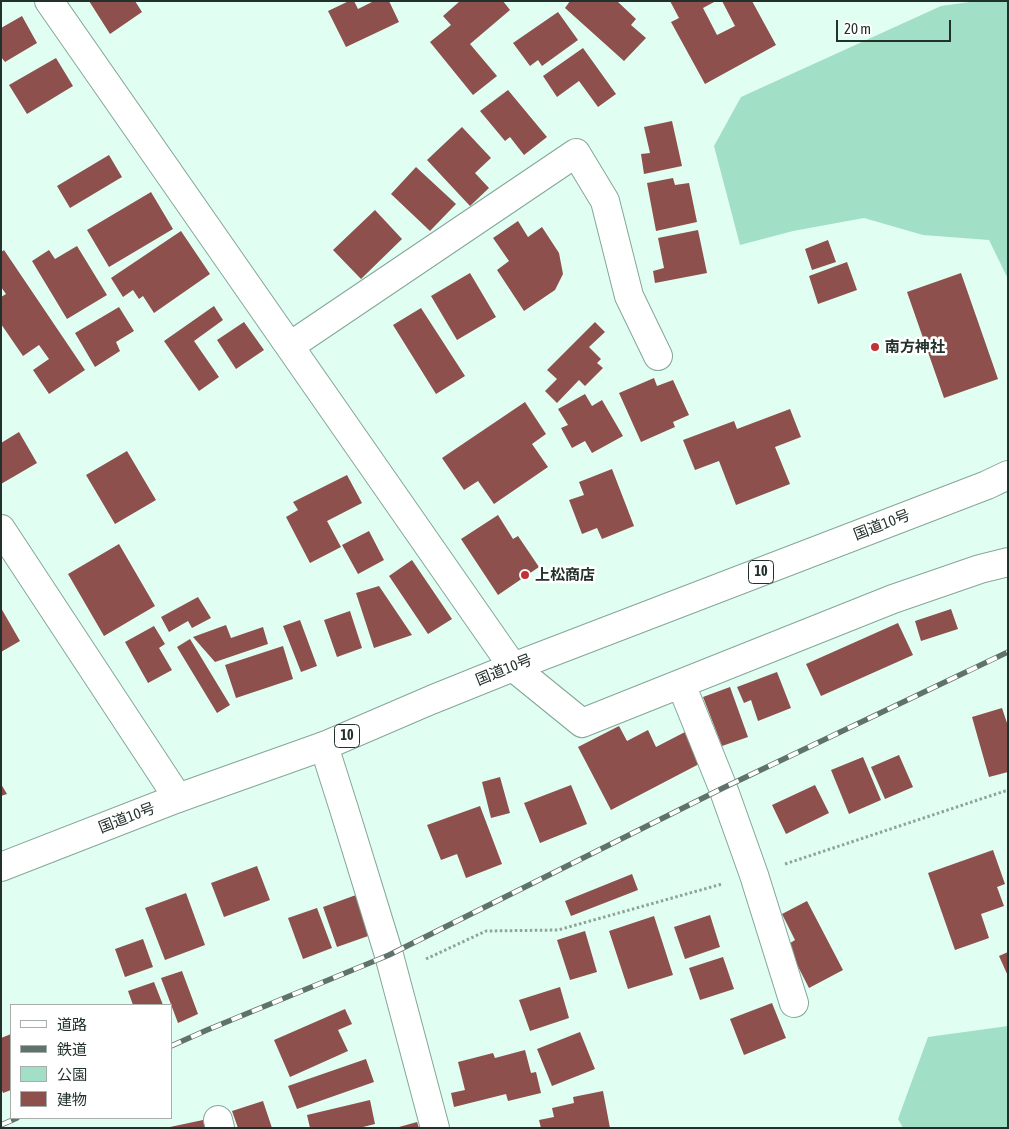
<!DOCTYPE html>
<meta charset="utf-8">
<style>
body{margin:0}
#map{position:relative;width:1009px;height:1129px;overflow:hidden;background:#e1fef2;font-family:"Asap Condensed","Noto Sans JP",sans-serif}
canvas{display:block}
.frame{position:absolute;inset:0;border:2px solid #23312c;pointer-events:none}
.legend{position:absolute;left:10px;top:1004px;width:162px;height:115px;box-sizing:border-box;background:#fff;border:1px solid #a7adab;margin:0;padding:6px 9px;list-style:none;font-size:15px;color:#23312c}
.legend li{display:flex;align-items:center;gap:10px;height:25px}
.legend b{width:25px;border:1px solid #a7adab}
.scale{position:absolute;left:836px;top:20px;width:115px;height:22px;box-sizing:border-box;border:2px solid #23312c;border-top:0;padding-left:6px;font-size:15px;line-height:18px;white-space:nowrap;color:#23312c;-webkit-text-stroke:4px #fff;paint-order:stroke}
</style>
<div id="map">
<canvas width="1009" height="1129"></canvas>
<div class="frame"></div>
<ul class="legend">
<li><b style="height:6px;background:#fff"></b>道路</li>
<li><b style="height:6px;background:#60736b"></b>鉄道</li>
<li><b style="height:14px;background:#a2dfc7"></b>公園</li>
<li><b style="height:14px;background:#8d504c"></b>建物</li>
</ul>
<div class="scale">20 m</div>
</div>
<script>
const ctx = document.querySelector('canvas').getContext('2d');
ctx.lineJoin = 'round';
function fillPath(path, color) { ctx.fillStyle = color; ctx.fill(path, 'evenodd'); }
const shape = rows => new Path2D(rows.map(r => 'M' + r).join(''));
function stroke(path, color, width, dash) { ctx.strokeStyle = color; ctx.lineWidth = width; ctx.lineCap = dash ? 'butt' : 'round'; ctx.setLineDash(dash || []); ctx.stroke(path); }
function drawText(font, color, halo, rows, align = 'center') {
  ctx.font = font + ' "Asap Condensed","Noto Sans JP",sans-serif'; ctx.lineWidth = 5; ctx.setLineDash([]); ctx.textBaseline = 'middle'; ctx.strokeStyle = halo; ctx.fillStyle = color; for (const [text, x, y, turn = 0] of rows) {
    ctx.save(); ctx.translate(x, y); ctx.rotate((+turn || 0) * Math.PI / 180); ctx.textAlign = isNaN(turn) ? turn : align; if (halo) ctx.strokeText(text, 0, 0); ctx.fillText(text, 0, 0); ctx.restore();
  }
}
fillPath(shape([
 [977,1,1008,1,1008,279,989,240,923,235,864,218,793,231,740,245,714,146,741,97,941,6],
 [1008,1026,1008,1128,903,1128,898,1119,928,1037]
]), '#a2dfc7');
fillPath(shape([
 [89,1,135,1,142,12,110,34],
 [349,1,354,1,358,9,374,1,389,1,399,22,346,47,328,11],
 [460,1,503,1,510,10,470,44,497,76,473,95,430,42,451,25,443,16],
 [570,1,617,1,636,19,631,25,646,38,624,61,565,8],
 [670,1,716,1,703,8,717,35,735,26,722,1,752,1,776,45,705,84,671,22,679,18],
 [558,12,578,40,542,66,538,60,530,66,513,43],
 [22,16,37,43,5,62,1,57,1,28],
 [583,48,616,94,598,107,579,81,557,97,543,76],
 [56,58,73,86,27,114,9,85],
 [508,90,547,137,524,155,510,137,505,141,480,111],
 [672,121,682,166,644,174,641,154,650,153,644,127],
 [462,127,491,158,475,173,489,188,470,206,427,160],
 [109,155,122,177,70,208,57,186],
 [416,167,456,204,430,231,391,194],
 [673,178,675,185,689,183,697,222,656,231,647,183],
 [151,192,173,229,109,267,87,230],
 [375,210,402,239,361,279,333,250],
 [518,221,528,237,542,227,559,253,563,274,555,290,524,311,497,270,509,261,493,238],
 [698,230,707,273,655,283,653,271,664,268,658,238],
 [181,231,210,274,154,313,143,296,139,299,133,290,123,297,111,278],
 [828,240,836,262,812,270,805,249],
 [77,246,107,295,67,319,32,261,49,250,55,259],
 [4,250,85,370,49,394,33,370,49,359,39,345,23,356,1,324,1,297,6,294,1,287,1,252],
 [847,262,857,290,818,304,809,276],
 [470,273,496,317,457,340,431,296],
 [961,273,998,379,944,398,907,292],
 [214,306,223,320,194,341,219,377,199,391,164,341],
 [119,307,134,331,116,342,120,351,95,367,75,333],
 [421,308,465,376,436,394,393,325],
 [244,322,264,350,236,369,217,340],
 [595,322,605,332,589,347,601,359,597,363,603,368,585,386,579,380,557,403,545,391,557,379,547,370],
 [654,378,657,386,673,380,689,415,673,422,675,427,641,442,619,393],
 [585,394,592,406,602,400,623,436,592,453,585,441,572,448,561,428,568,425,558,409],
 [525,402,546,434,532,444,548,467,494,504,478,481,464,490,442,458],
 [790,409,801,437,775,447,790,484,736,505,719,461,695,470,683,440,734,421,737,429],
 [19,432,37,463,1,484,1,443],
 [127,451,156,500,115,524,86,475],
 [612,469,634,526,602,539,597,528,582,534,569,500,584,495,579,482],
 [347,475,362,503,327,521,341,547,310,563,286,517,298,510,293,502],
 [498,515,513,539,518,536,539,567,498,595,461,539],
 [369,531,384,560,358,574,342,545],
 [119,544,155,606,104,636,68,574],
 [412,560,452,619,428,634,389,576],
 [379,586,412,635,374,648,356,593],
 [198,597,211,618,192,628,188,621,169,632,161,617],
 [1,608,20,641,1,652],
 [951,609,958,629,921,641,915,621],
 [350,611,362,648,337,657,324,620],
 [300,620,317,666,301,672,283,626],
 [898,623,913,655,821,696,806,664],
 [226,625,231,638,263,627,268,644,215,662,193,637],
 [154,626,165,644,159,648,172,670,148,683,125,642],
 [190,639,230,705,217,713,177,647],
 [283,646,293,679,236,698,225,665],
 [777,672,791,708,758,721,751,700,744,703,737,687],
 [730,687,748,737,722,746,703,697],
 [1002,708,1008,726,1008,772,989,777,972,717],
 [619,726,627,741,648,730,656,747,685,732,701,763,611,810,578,747],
 [899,755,913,787,885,799,871,767],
 [863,757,881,800,849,814,831,770],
 [500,777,510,813,491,818,482,782],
 [1,784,7,794,1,796],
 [571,785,587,824,540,843,524,803],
 [815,785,829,813,786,834,772,805],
 [480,806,502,864,466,878,457,854,441,860,427,825],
 [993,850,1005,884,997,887,1004,906,981,914,989,938,955,950,928,873],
 [257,866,270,900,224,917,211,883],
 [632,874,638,890,571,916,565,901],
 [186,893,205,945,165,960,145,908],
 [356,895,371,935,337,947,323,907],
 [807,901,843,970,809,988,787,945,795,940,782,914],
 [317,908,332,948,303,959,288,918],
 [710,915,720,947,685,959,674,927],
 [654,916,673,975,628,989,609,931],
 [585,931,597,972,570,980,557,940],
 [143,939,153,967,125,977,115,949],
 [1008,952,1008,976,999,956],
 [723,957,734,989,700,1000,689,968],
 [182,971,198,1014,178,1023,161,978],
 [154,982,163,1005,133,1005,128,991],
 [560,987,569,1018,530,1031,519,1000],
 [772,1003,786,1038,744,1055,730,1019],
 [345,1009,352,1024,338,1030,348,1051,290,1077,274,1040],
 [580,1032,595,1069,552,1086,537,1049],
 [11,1034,11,1090,3,1093,1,1088,1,1038],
 [525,1050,531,1073,536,1072,541,1093,508,1101,506,1094,454,1107,451,1093,465,1090,458,1062,493,1053,495,1058],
 [366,1059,374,1082,297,1109,288,1086],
 [603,1091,610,1128,541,1128,539,1120,554,1117,552,1108,574,1103,573,1097],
 [370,1100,375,1124,359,1128,310,1128,307,1115],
 [263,1101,272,1128,238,1128,232,1111],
 [203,1120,205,1128,170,1128,170,1127],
 [417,1122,419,1128,399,1128,399,1127]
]), '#8d504c');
const minor = shape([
 [49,1,513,667,582,723,893,599,980,569,1008,562],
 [290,346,576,153,605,201,629,296,658,356],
 [1,529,178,798],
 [681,684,723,788,754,875,794,1003],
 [324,746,344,809,389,955,435,1128],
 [218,1120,220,1128]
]);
const highway = shape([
 [1,867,178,798,324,746,431,700,513,667,987,485,1008,475]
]);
stroke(minor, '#84a698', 30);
stroke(highway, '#84a698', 30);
stroke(shape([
 [785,864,1008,790],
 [426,959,486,931,558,930,722,884]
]), '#8ea49b', 3, [2.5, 2.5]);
stroke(minor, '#fff', 28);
stroke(highway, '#fff', 28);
const rail = shape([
 [171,1046,207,1030,389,955,723,788,1008,652],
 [1,1125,17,1118]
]);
stroke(rail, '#60736b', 5.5);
stroke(rail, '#fff', 4, [11]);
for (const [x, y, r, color] of [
 [875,347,5,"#c13238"],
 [525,575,5,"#c13238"]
]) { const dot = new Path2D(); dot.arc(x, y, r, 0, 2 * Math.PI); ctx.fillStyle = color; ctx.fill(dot); stroke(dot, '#fff', 2); }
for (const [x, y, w] of [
 [761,572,25],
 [347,736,25]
]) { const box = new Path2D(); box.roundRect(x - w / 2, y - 11.5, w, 23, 4); ctx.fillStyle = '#fff'; ctx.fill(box); stroke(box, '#23312c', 1); }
drawText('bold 14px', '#23312c', null, [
 ["10",761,572],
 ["10",347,736]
]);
drawText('bold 15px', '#23312c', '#fff', [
 ["南方神社",885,347],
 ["上松商店",535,575]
], 'left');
drawText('15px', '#23312c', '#fff', [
 ["国道10号",882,525,-21],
 ["国道10号",504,670,-22],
 ["国道10号",127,818,-21]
]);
</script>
